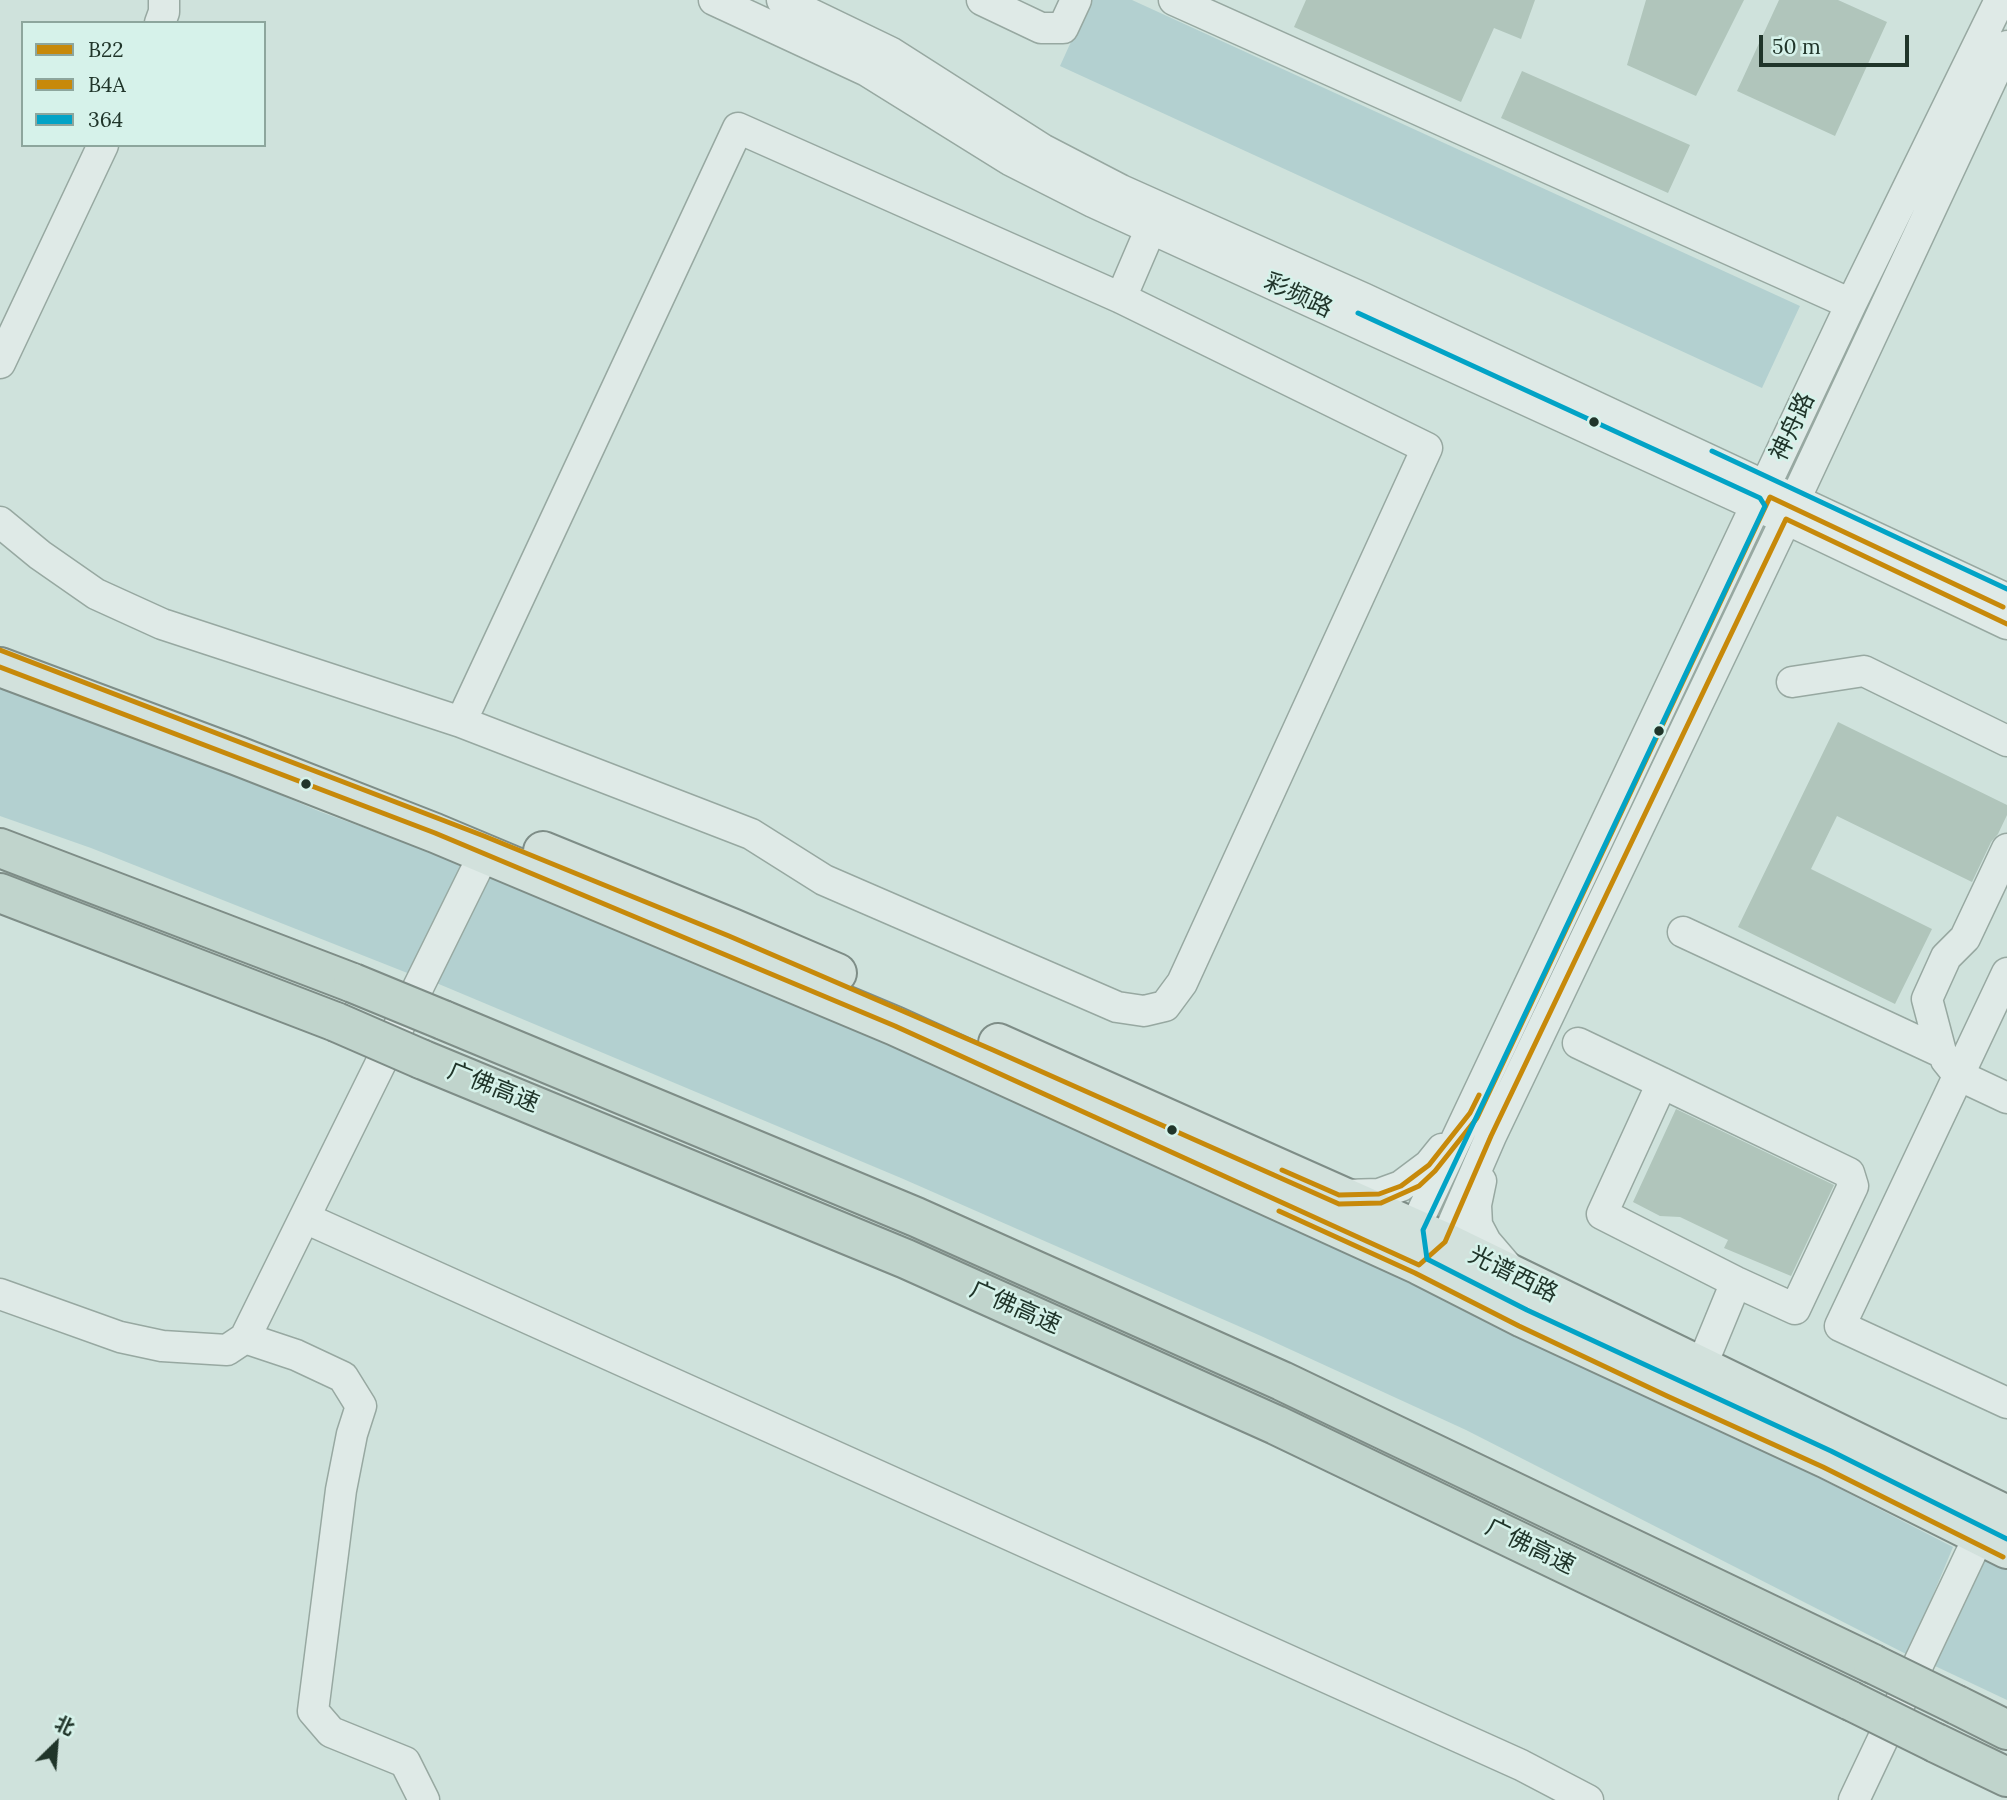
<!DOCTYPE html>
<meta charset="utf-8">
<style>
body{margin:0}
#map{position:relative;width:2007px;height:1800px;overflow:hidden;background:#cfe2dc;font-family:Lora,"Noto Sans SC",serif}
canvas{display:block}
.legend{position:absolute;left:21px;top:21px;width:245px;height:126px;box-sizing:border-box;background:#d6f2ea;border:2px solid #8da69d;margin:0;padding:9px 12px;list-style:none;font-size:21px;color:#20352a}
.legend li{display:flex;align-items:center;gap:14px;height:35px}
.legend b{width:35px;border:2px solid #8da69d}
.north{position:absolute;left:21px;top:1709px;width:70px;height:70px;-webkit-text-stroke:5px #d6f2ea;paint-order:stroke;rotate:25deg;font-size:19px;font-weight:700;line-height:28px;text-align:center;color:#20352a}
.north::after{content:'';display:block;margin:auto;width:24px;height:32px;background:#20352a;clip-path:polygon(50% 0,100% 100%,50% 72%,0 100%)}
.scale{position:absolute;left:1759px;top:35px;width:150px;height:32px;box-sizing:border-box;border:4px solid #20352a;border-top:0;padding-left:9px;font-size:21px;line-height:24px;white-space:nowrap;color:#20352a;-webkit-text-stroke:5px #d6f2ea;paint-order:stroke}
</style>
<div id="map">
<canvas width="2007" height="1800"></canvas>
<ul class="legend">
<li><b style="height:9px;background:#c7890a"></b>B22</li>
<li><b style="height:9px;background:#c7890a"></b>B4A</li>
<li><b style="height:9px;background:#02a3c6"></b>364</li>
</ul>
<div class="north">北</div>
<div class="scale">50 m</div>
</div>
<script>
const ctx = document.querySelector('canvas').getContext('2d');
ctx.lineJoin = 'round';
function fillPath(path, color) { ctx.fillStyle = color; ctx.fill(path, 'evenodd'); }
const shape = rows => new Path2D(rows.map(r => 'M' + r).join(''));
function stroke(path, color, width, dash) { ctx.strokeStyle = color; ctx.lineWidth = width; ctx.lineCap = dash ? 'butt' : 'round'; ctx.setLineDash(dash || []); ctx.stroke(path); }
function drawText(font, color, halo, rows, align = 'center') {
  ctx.font = font + ' Lora,"Noto Sans SC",serif'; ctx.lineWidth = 5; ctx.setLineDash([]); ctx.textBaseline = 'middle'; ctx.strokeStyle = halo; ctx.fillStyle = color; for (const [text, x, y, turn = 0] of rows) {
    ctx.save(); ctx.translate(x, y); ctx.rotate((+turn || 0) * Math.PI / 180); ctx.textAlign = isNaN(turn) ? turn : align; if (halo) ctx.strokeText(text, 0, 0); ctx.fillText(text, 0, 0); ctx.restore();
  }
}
fillPath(shape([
 [1090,0,1132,0,1800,306,1762,388,1060,66],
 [0,687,156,742,321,812,467,865,415,976,91,848,0,816],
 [490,874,758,982,1186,1173,1702,1418,1953,1547,1908,1655,1466,1430,1261,1336,901,1178,434,982],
 [1986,1556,2007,1566,2007,1700,1935,1666]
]), '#b3d0d0');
fillPath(shape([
 [1306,0,1535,0,1521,39,1494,28,1461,102,1294,27],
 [1646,0,1744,0,1696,96,1627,65],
 [1779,0,1838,0,1887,22,1835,136,1737,91],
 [1522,71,1690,145,1668,193,1501,118],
 [1838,722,2007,805,2007,815,1998,834,1991,842,1972,882,1837,816,1811,869,1932,929,1895,1004,1738,927],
 [1676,1109,1834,1185,1791,1276,1724,1248,1728,1240,1680,1217,1660,1216,1633,1202]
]), '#b0c5bb');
const minor = shape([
 [714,0,867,71,1010,160,1093,202,1786,519,2007,624],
 [782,0,890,52,1042,149,1121,190,1365,299,2007,599],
 [982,0,1041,28,1063,28,1076,0],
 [1174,0,1851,304],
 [160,23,164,12,164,0],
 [1121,298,1151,228],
 [0,363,103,145],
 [0,522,40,555,96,594,162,624,461,722,751,834,824,880,1117,1007,1144,1011,1165,1006,1182,983,1427,448,1121,298,738,128,461,722],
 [1792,682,1864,671,2007,741],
 [1683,932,1941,1052,1927,999,1946,957,1965,938,2007,849],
 [2007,973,1840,1326,2007,1403],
 [1578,1043,1662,1083,1849,1173,1853,1186,1795,1309,1736,1282,1602,1214,1662,1083],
 [1946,1060,1958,1075,2007,1098],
 [1481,1181,1476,1205,1477,1225,1486,1242,1510,1270],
 [1344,1195,1379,1194,1401,1186,1429,1165,1442,1149],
 [305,1218,1521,1765,1588,1800],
 [1417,1249,1414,1229,1851,304,2000,0],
 [1430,1256,1445,1242,1491,1136,1786,519,2007,46],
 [0,1294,120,1337,162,1346,227,1350,245,1338,296,1355,343,1377,361,1406,352,1434,341,1490,313,1711,331,1732,405,1762,424,1800],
 [245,1338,484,854],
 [1701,1367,1736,1282],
 [1854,1800,1989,1515]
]);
const major = shape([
 [0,667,238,756,435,833,895,1026,1419,1265,1523,1318,1827,1459,2007,1549],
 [543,851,732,928,837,973],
 [998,1043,1445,1242,2007,1515]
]);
const highway = shape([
 [0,848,353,983],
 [0,893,336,1022],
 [443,1020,916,1217,1282,1381,1873,1664],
 [421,1059,906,1259,1276,1425,1851,1701],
 [1957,1705,2007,1730],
 [1936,1743,2007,1777]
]);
stroke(minor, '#97a8a1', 33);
stroke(major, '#7e8d87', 42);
stroke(highway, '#7e8d87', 42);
stroke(minor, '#dfeae7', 30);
stroke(major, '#d2e1dc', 38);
stroke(highway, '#c0d4cc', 38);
const highwayBridge = shape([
 [353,983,443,1020],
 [336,1022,421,1059],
 [1873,1664,1957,1705],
 [1851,1701,1936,1743]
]);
stroke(highwayBridge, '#7e8d87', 42, []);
stroke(highwayBridge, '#c0d4cc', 38);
stroke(shape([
 [0,667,435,833,895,1026,1419,1265,1445,1242,1491,1136,1786,519,2007,624],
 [1282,1170,1339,1195,1379,1194,1401,1186,1429,1165,1470,1113,1479,1095]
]), '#c7890a', 5);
stroke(shape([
 [0,650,484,836,729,936,993,1050,1339,1204,1381,1203,1419,1186,1435,1171,1477,1118,1770,497,2003,607],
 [1279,1211,1415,1273,1519,1326,1667,1396,1823,1467,2003,1557]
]), '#c7890a', 5);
stroke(shape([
 [1358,313,1760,498,1765,506,1423,1230,1427,1259,1527,1310,1831,1451,2007,1539],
 [1712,451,2007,589]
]), '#02a3c6', 5);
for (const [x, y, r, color] of [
 [1594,422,6,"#20352a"],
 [1659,731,6,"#20352a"],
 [306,784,6,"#20352a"],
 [1172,1130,6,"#20352a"]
]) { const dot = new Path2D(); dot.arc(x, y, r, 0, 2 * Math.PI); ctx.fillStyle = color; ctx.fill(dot); stroke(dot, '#d6f2ea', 2.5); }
drawText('24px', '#20352a', '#d6f2ea', [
 ["彩频路",1298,296,25],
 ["神舟路",1793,427,-65],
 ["广佛高速",493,1088,22],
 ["光谱西路",1513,1275,26],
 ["广佛高速",1015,1308,24],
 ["广佛高速",1530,1547,26]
]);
</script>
